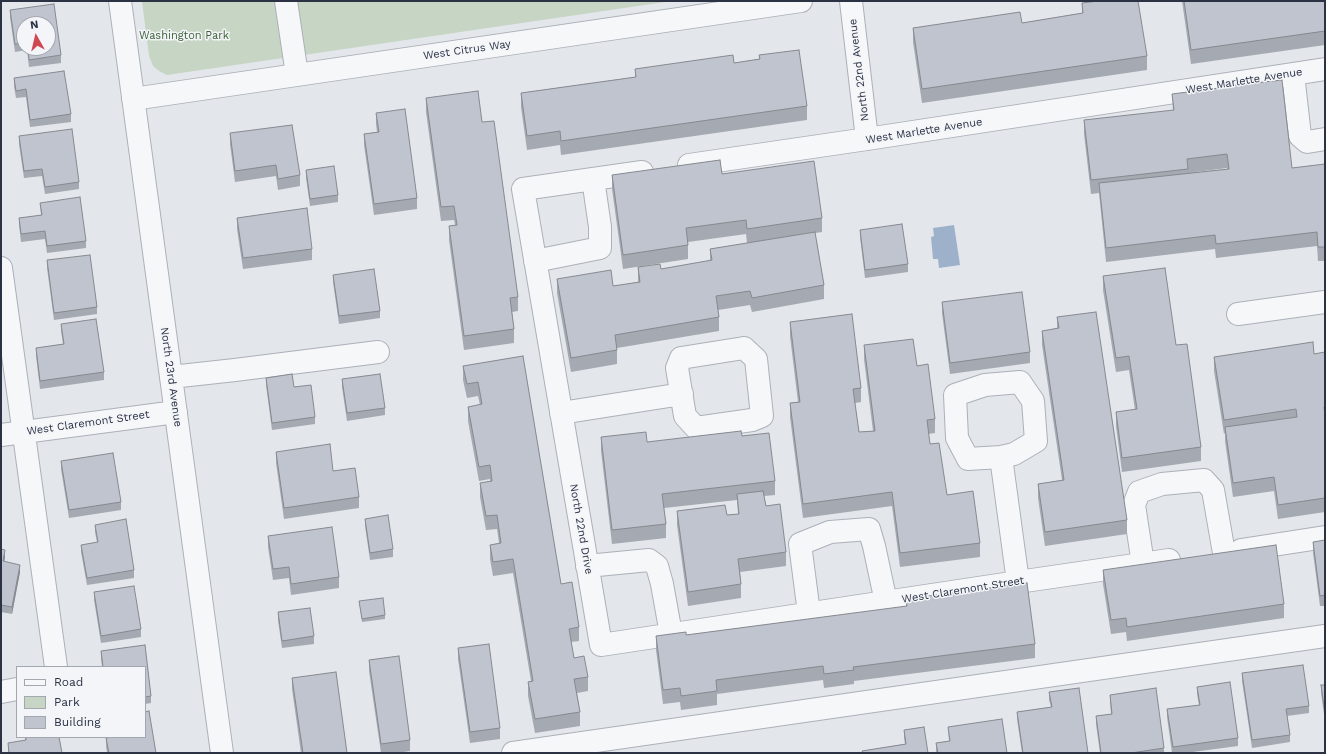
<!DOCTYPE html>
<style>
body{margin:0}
#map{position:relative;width:1326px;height:754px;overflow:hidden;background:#e3e6eb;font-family:"Work Sans",sans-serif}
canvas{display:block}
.frame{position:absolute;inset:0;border:2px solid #2a3244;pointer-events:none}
.legend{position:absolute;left:16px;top:666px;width:130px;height:72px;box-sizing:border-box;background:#f3f5f8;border:1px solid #a3a7b0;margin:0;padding:5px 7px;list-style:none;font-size:12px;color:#2a3244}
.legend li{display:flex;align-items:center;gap:8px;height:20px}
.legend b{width:20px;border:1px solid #a3a7b0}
.north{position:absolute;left:16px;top:16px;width:40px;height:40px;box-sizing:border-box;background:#f3f5f8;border:1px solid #a3a7b0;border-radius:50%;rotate:352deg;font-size:11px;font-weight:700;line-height:16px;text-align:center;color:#2a3244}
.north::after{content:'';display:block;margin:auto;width:14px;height:18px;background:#d04853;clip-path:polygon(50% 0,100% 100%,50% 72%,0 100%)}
</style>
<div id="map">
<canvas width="1326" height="754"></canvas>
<div class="frame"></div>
<ul class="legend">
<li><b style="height:5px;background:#f6f7f9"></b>Road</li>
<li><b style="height:11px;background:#c7d5c4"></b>Park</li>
<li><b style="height:11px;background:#c0c4ce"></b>Building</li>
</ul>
<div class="north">N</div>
</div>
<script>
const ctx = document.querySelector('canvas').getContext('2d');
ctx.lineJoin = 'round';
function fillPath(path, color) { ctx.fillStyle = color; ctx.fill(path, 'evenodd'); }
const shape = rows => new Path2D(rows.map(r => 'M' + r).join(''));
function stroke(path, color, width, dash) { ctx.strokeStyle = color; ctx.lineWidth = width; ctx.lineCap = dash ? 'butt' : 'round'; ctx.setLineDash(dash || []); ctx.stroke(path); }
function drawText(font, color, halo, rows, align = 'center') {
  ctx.font = font + ' "Work Sans",sans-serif'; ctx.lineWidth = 3; ctx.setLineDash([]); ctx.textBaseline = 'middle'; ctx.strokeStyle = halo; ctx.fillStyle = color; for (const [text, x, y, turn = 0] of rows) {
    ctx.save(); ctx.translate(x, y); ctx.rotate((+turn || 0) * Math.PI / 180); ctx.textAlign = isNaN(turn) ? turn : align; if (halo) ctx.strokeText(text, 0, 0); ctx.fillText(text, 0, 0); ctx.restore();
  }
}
fillPath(shape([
 [142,1,672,1,167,75,159,71,153,66,149,56]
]), '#c7d5c4');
fillPath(shape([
 [954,225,960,265,939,268,938,259,933,259,931,237,934,236,933,228]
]), '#9eb1cb');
const minor = shape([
 [120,1,222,753],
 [286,1,297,75],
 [851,1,867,139],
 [1293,74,1300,136,1307,142,1325,139],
 [133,99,801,1],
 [689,165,867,139,1325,69],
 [642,172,523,189,601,645,1018,582,1169,560],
 [535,261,600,248,600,227,593,179],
 [1,268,56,667],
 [1238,314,1325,302],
 [744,348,756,359,762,416,752,420,696,428,685,416,677,368,681,358,744,348],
 [171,377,235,370,378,352],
 [1020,382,1033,401,1036,441,1014,454,1001,457,968,459,957,438,955,395,985,385,1020,382],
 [561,413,682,394],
 [1,435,176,412],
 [1001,457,1018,582],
 [1241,550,1325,537],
 [1143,564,1134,505,1139,492,1162,484,1204,480,1213,490,1224,553],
 [587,566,649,560,657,566,662,584,671,634],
 [809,613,800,544,830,532,869,529,874,546,886,602],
 [1,692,17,689],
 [513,753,1325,636]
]);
stroke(minor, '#acb0b9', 24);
stroke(minor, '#f6f7f9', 22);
fillPath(shape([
 [1182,1,1325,1,1325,45,1191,64],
 [1082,3,1147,56,1147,70,922,103,913,42,913,28,1022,23,1082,13],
 [10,10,61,55,61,63,29,67,27,50,15,52,10,17],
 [24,24,48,48,24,48],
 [759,55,807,106,807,120,561,155,560,145,527,150,521,107,521,93,635,77,635,69,734,63,759,59],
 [14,78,71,114,71,122,30,127,26,97,16,98,14,86],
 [1172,94,1292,168,1325,164,1325,261,1318,261,1317,246,1216,258,1215,249,1106,262,1099,193,1091,194,1084,134,1084,120,1173,111],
 [1227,168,1227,169,1188,173],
 [426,98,482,122,518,297,518,311,512,312,514,329,514,343,464,350,449,240,449,226,455,225,454,220,441,221,426,112],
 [376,113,417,198,417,209,374,215,364,145,364,134,377,132,376,124],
 [230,133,300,175,300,186,278,190,276,176,235,182,230,144],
 [19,136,79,182,79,189,45,194,42,176,24,178,19,144],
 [306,170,338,195,338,202,310,206,306,178],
 [722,174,822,218,822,232,815,233,824,285,824,299,752,312,750,305,718,310,719,317,719,331,617,348,617,364,571,372,557,293,557,279,613,286,638,282,638,267,661,269,710,261,710,249,747,243,746,234,688,242,688,259,623,269,612,189,612,175],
 [40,203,86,241,86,248,47,253,45,239,21,242,19,225,19,218,41,215],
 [237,218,312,249,312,260,243,269,237,229],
 [860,230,908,264,908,272,865,278,860,237],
 [47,260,97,307,97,314,54,320,47,268],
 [333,275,380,311,380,318,339,324,333,282],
 [1103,276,1176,345,1201,447,1201,461,1122,472,1116,426,1116,412,1135,410,1129,370,1116,372,1103,290],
 [942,302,1030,352,1030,363,950,374,942,313],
 [1057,317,1127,520,1127,534,1045,546,1038,498,1038,484,1062,480,1042,345,1042,331,1057,328],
 [790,322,861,388,861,402,855,403,859,432,873,431,864,359,864,345,917,366,935,419,935,433,928,434,930,444,947,495,980,543,980,557,900,567,892,506,803,518,790,417,790,403,798,402,790,336],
 [61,324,104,372,104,380,40,389,36,356,36,348,63,344,61,331],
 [1325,352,1325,512,1278,519,1274,491,1233,497,1225,441,1225,433,1224,434,1214,371,1214,357,1314,354],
 [523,356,561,584,579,627,579,641,571,642,574,658,588,677,588,691,577,693,580,712,580,726,535,733,528,696,528,682,531,681,513,573,493,576,490,559,490,545,499,543,497,529,486,530,480,497,480,483,490,481,490,479,479,481,468,421,468,407,480,405,478,396,467,398,463,380,463,366],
 [266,378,294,387,315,417,315,424,272,430,266,385],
 [342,379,385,408,385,415,347,421,342,387],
 [742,436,775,481,775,495,764,496,766,506,786,552,786,566,740,572,741,584,741,598,688,606,677,525,677,511,727,515,738,514,737,500,664,508,666,524,666,538,612,544,601,451,601,437,647,442],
 [276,452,333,471,359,497,359,508,284,519,276,463],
 [61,461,121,502,121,510,69,518,61,469],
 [365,519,393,549,393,557,370,560,365,526],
 [95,525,134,570,134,578,87,585,81,552,81,545,97,542,95,532],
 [268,536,339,577,339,588,291,595,289,578,273,580,268,547],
 [1325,540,1325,606,1320,606,1313,553,1313,542],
 [1,549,5,557,4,562,20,572,12,614,1,612],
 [1103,570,1284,604,1284,618,1127,641,1126,632,1111,634,1103,584],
 [94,592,141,629,141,637,101,643,94,600],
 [906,599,1035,644,1035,658,854,681,854,684,824,688,823,680,717,694,717,705,681,710,680,702,663,704,656,650,656,636,686,635,906,607],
 [359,601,385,615,385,619,362,622],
 [278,612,314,636,314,644,282,648,278,620],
 [145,645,151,696,151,703,145,704,145,667,102,667,101,658,101,651],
 [458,648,500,728,500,739,470,743,458,659],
 [369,660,410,740,410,751,397,753,381,753,369,671],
 [1242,673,1309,706,1309,713,1287,716,1290,735,1290,742,1252,748,1242,681],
 [292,678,347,753,301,753,292,689],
 [1321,685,1325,685,1325,721,1321,693],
 [1197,687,1238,738,1238,746,1185,753,1172,753,1167,717,1167,709,1199,705,1197,694],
 [1049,692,1088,753,1022,753,1017,719,1017,712,1051,707,1049,700],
 [1110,695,1164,748,1164,753,1100,753,1096,724,1096,716,1111,714,1110,702],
 [948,727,1007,753,936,753,936,743,949,741],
 [904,730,928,753,862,753,862,751,905,744,904,738],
 [25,737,59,737,62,753,8,753,8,743,25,741],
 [106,738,156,753,107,753,106,746]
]), '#a5a9b1');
fillPath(shape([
 [5,550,5,557,3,569,3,561],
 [20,565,20,572,12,614,12,607]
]), '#868990');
const building = shape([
 [1098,1,1138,1,1147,56,922,89,913,28,1020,12,1022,23,1083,13,1082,3,1098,1],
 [1184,1,1325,1,1325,31,1191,50,1184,1],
 [54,4,61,55,29,60,28,48,48,48,48,24,24,24,24,43,15,44,10,10,54,4],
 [799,50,807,106,561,141,560,131,527,136,521,93,636,77,635,69,733,55,734,63,760,59,759,55,799,50],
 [64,71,71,114,30,120,26,89,16,91,14,78,64,71],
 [1282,80,1292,168,1325,164,1325,247,1318,247,1317,232,1216,244,1215,235,1106,248,1099,183,1229,169,1227,154,1187,159,1188,169,1091,180,1084,120,1174,110,1172,94,1219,88,1219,87,1282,80],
 [478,91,482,122,494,121,518,297,510,298,514,329,464,336,449,226,457,225,454,206,441,207,426,98,478,91],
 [405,109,417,198,374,204,364,134,379,132,376,113,405,109],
 [292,125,300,175,278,179,276,165,235,171,230,133,292,125],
 [72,129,79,182,45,187,42,169,24,171,19,136,72,129],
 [720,160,722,174,814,161,822,218,747,229,746,220,686,228,688,245,623,255,612,175,720,160],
 [334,166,338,195,310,199,306,170,334,166],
 [80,197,86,241,47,246,45,231,21,234,19,218,42,215,40,203,80,197],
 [307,208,312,249,243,258,237,218,307,208],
 [902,224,908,264,865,270,860,230,902,224],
 [815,232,824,285,752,298,750,291,716,296,719,317,615,335,617,350,571,358,557,279,611,270,613,286,640,282,638,267,660,264,661,269,712,260,710,249,815,232],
 [90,255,97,307,54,313,47,260,90,255],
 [1165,268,1176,345,1187,344,1201,447,1122,458,1116,412,1137,409,1129,356,1116,358,1103,276,1165,268],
 [374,269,380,311,339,316,333,275,374,269],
 [1022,292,1030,352,950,363,942,302,1022,292],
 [1096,312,1127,520,1045,532,1038,484,1064,480,1042,331,1059,328,1057,317,1096,312],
 [852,314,861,388,853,389,859,432,875,431,864,345,913,339,917,366,928,364,935,419,927,420,930,444,939,443,947,495,973,491,980,543,900,553,892,492,803,504,790,403,800,402,790,322,852,314],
 [96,319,104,372,40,381,36,348,64,344,61,324,96,319],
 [1313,342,1314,354,1325,352,1325,407,1324,407,1325,415,1325,498,1278,505,1274,477,1233,483,1225,427,1297,417,1296,409,1224,420,1214,357,1313,342],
 [523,356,561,584,572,582,579,627,569,629,574,658,584,656,588,677,574,679,580,712,535,719,528,682,533,681,513,559,493,562,490,545,501,543,497,515,486,516,480,483,492,481,490,465,479,467,468,407,482,404,478,382,467,384,463,366,523,356],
 [292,374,294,387,311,385,315,417,272,423,266,378,292,374],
 [380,374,385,408,347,413,342,379,380,374],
 [741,431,742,436,769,433,775,481,662,494,666,524,612,530,601,437,646,432,647,442,741,431],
 [330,444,333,471,355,468,359,497,284,508,276,452,330,444],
 [113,453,121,502,69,510,61,461,113,453],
 [763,491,766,506,780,504,786,552,738,559,741,584,688,592,677,511,725,505,727,515,739,514,737,494,763,491],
 [388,515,393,549,370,553,365,519,388,515],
 [126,519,134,570,87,578,81,545,98,542,95,525,126,519],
 [332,527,339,577,291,584,289,567,273,569,268,536,332,527],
 [1325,540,1325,595,1320,596,1313,542,1325,540],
 [1276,545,1284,604,1127,627,1126,618,1111,620,1103,570,1276,545],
 [1,549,5,550,3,561,20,565,12,607,1,605,1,549],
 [1027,583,1035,644,853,667,854,670,824,674,823,666,716,680,717,691,681,696,680,688,663,690,656,636,686,632,686,635,907,606,906,599,1027,583],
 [134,586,141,629,101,636,94,592,134,586],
 [383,598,385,615,362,619,359,601,383,598],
 [310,608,314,636,282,641,278,612,310,608],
 [489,644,500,728,470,732,458,648,489,644],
 [145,645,151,696,145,697,145,667,103,667,101,651,145,645],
 [399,656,410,740,381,744,369,660,399,656],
 [1303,665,1309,706,1286,709,1290,735,1252,740,1242,673,1303,665],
 [336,672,347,753,303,753,292,678,336,672],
 [1230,682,1238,738,1173,747,1167,709,1200,705,1197,687,1230,682],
 [1321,685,1325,685,1325,713,1321,685],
 [1079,688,1088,753,1023,753,1017,712,1052,707,1049,692,1079,688],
 [1156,688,1164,748,1131,753,1101,753,1096,716,1112,714,1110,695,1156,688],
 [149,711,156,753,109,753,106,738,113,737,145,737,145,712,149,711],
 [1002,719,1007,753,938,753,936,743,950,741,948,727,1002,719],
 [924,727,928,753,863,753,862,751,906,744,904,730,924,727],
 [26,737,59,737,62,753,9,753,8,743,26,740,26,737]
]);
fillPath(building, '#c0c4ce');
stroke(building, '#868990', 1);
drawText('11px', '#3c6038', '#f3f5f8', [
 ["Washington Park",184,36]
]);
drawText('11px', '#2a3244', '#f3f5f8', [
 ["West Citrus Way",467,50,-8],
 ["North 22nd Avenue",859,70,-97],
 ["West Marlette Avenue",1244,81,-9],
 ["West Marlette Avenue",924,131,-9],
 ["North 23rd Avenue",171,377,82],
 ["West Claremont Street",88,423,-8],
 ["North 22nd Drive",581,529,80],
 ["West Claremont Street",963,590,-9]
]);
</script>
